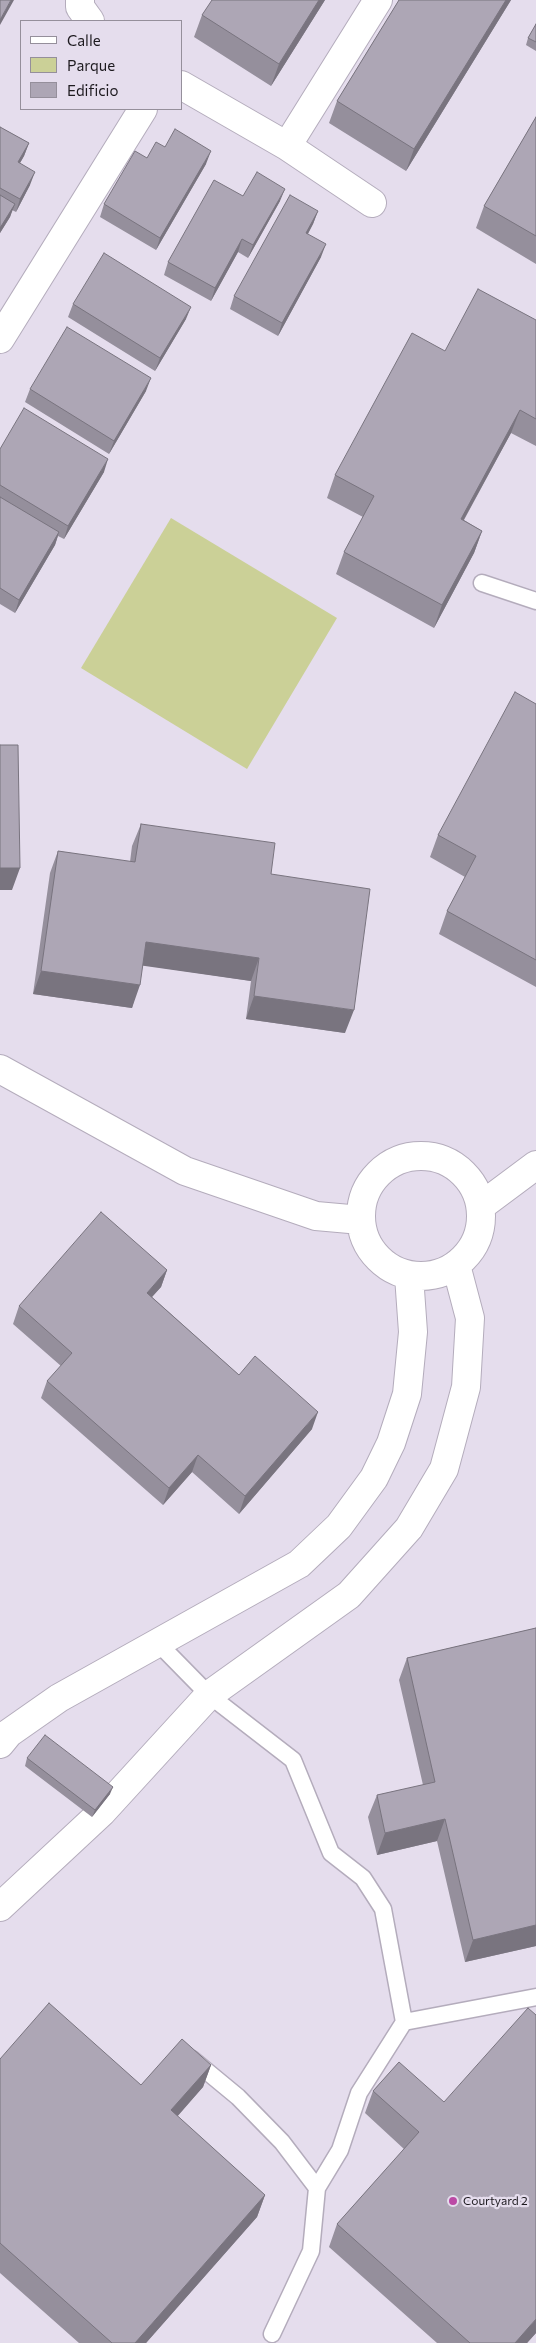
<!DOCTYPE html>
<style>
body{margin:0}
#map{position:relative;width:536px;height:2343px;overflow:hidden;background:#e5dded;font-family:Commissioner,sans-serif}
canvas{display:block}
.legend{position:absolute;left:20px;top:20px;width:162px;height:90px;box-sizing:border-box;background:#e5dded;border:1px solid #958f9b;margin:0;padding:6px 9px;list-style:none;font-size:15px;color:#1d1a1f}
.legend li{display:flex;align-items:center;gap:10px;height:25px}
.legend b{width:25px;border:1px solid #958f9b}
</style>
<div id="map">
<canvas width="536" height="2343"></canvas>
<ul class="legend">
<li><b style="height:6px;background:#fff"></b>Calle</li>
<li><b style="height:14px;background:#cbd097"></b>Parque</li>
<li><b style="height:14px;background:#ada6b5"></b>Edificio</li>
</ul>
</div>
<script>
const ctx = document.querySelector('canvas').getContext('2d');
ctx.lineJoin = 'round';
function fillPath(path, color) { ctx.fillStyle = color; ctx.fill(path, 'evenodd'); }
const shape = rows => new Path2D(rows.map(r => 'M' + r).join(''));
function stroke(path, color, width, dash) { ctx.strokeStyle = color; ctx.lineWidth = width; ctx.lineCap = dash ? 'butt' : 'round'; ctx.setLineDash(dash || []); ctx.stroke(path); }
function drawText(font, color, halo, rows, align = 'center') {
  ctx.font = font + ' Commissioner,sans-serif'; ctx.lineWidth = 4.5; ctx.setLineDash([]); ctx.textBaseline = 'middle'; ctx.strokeStyle = halo; ctx.fillStyle = color; for (const [text, x, y, turn = 0] of rows) {
    ctx.save(); ctx.translate(x, y); ctx.rotate((+turn || 0) * Math.PI / 180); ctx.textAlign = isNaN(turn) ? turn : align; if (halo) ctx.strokeText(text, 0, 0); ctx.fillText(text, 0, 0); ctx.restore();
  }
}
fillPath(shape([
 [171,518,337,618,247,769,81,668]
]), '#cbd097');
const lane = shape([
 [482,583,536,601],
 [157,1642,209,1695,293,1760,331,1853,363,1878,383,1909,404,2022,359,2093,340,2150,317,2188,311,2251,272,2334],
 [404,2022,536,1997],
 [192,2059,238,2097,282,2142,317,2188]
]);
const street = shape([
 [80,0,80,7,90,21],
 [181,85,287,146,372,203],
 [287,146,378,0],
 [0,339,143,109],
 [0,1069,185,1171,316,1216,361,1220],
 '361 1216a60 60 0 1 1 120 0a60 60 0 1 1-120 0Z',
 [481,1206,536,1165],
 [0,1744,9,1733,59,1698,299,1564,339,1526,374,1478,391,1443,407,1394,413,1332,409,1276],
 [0,1907,102,1812,209,1695,349,1595,409,1528,444,1469,466,1387,470,1318,456,1265]
]);
stroke(lane, '#b4acbc', 19);
stroke(street, '#b4acbc', 30);
stroke(lane, '#fff', 16);
stroke(street, '#fff', 28);
fillPath(shape([
 [325,0,271,86,194,37,202,15],
 [399,0,511,0,406,171,329,123,337,101],
 [536,24,536,51,526,45,528,38],
 [536,117,536,264,476,228,484,206],
 [0,127,29,143,24,156,20,163,30,185,16,212,12,210,10,217,0,233],
 [165,147,206,164,156,250,100,217,104,204,147,158],
 [243,196,280,201,248,258,238,252,211,301,164,275,168,262],
 [318,211,313,224,308,234,321,257,278,336,230,309,234,296],
 [73,304,186,319,155,371,68,317],
 [536,320,536,446,511,433,464,520,482,531,474,553,434,628,336,574,344,552,363,517,327,498,335,475,445,351],
 [30,389,146,391,109,454,25,402],
 [0,449,104,472,64,539,58,536,55,545,15,613,0,604],
 [536,704,536,987,439,934,447,911,465,877,430,857,438,835],
 [141,824,271,874,345,1033,246,1019,251,981,143,965,132,1008,33,994,50,873,58,851,130,862,132,846],
 [167,1270,161,1287,152,1297,239,1375,312,1429,239,1514,192,1472,163,1505,41,1398,47,1381,61,1366,13,1324,19,1306],
 [536,1628,536,1946,465,1962,437,1841,377,1855,368,1817,377,1795,423,1785,399,1680,407,1658],
 [27,1758,110,1794,92,1817,25,1766],
 [0,2059,141,2085,211,2065,203,2087,177,2116,265,2195,257,2217,146,2343,79,2343,0,2273],
 [399,2062,536,2333,527,2343,437,2343,329,2247,337,2224,404,2149,365,2113,373,2091]
]), '#958f9c');
fillPath(shape([
 [11,0,14,0,0,25,0,20],
 [319,0,325,0,271,86,279,64],
 [506,0,511,0,406,171,414,149],
 [29,143,24,156,13,175,18,162],
 [211,151,206,164,156,250,160,238],
 [35,172,30,185,16,212,20,199],
 [285,189,280,201,248,258,253,245],
 [15,204,10,217,0,233,0,228],
 [318,211,313,224,301,246,306,233],
 [242,239,238,252,211,301,215,288],
 [326,244,321,257,278,336,282,323],
 [191,307,186,319,155,371,160,358],
 [151,378,146,391,109,454,114,441],
 [520,410,511,433,452,541,461,519],
 [108,459,104,472,64,539,68,526],
 [482,531,474,553,434,628,442,605],
 [59,532,55,545,15,613,19,600],
 [0,868,20,868,12,890,0,890],
 [146,942,259,958,251,981,138,965],
 [41,971,140,985,132,1008,33,994],
 [254,996,354,1010,345,1033,246,1019],
 [167,1270,161,1287,140,1310,147,1293],
 [318,1412,312,1429,239,1514,245,1496],
 [198,1455,192,1472,163,1505,169,1488],
 [113,1787,110,1794,92,1817,95,1810],
 [445,1819,437,1841,377,1855,385,1833],
 [536,1925,536,1946,465,1962,473,1940],
 [211,2065,203,2087,163,2133,171,2110],
 [265,2195,257,2217,146,2343,135,2343],
 [536,2319,536,2333,527,2343,515,2343]
]), '#79747f');
const building = shape([
 [0,0,11,0,0,20,0,0],
 [212,0,319,0,279,64,202,15,212,0],
 [399,0,506,0,414,149,337,101,399,0],
 [536,24,536,42,528,38,536,24],
 [536,117,536,236,484,206,536,117],
 [0,127,29,143,18,162,35,172,20,199,0,188,0,127],
 [175,129,211,151,160,238,104,204,135,151,147,158,156,142,165,147,175,129],
 [257,172,285,189,253,245,242,239,215,288,168,262,214,180,243,196,257,172],
 [0,195,15,204,0,228,0,195],
 [290,195,318,211,306,233,326,244,282,323,234,296,290,195],
 [104,253,191,307,160,358,73,304,104,253],
 [478,289,536,320,536,419,520,410,461,519,482,531,442,605,344,552,374,496,335,475,412,333,445,351,478,289],
 [67,327,151,378,114,441,30,389,67,327],
 [24,408,108,459,68,526,0,485,0,449,24,408],
 [0,497,59,532,19,600,0,588,0,497],
 [515,692,536,704,536,960,447,911,476,856,438,835,515,692],
 [0,745,18,745,20,868,0,868,0,745],
 [141,824,275,843,271,874,370,889,354,1010,254,996,259,958,146,942,140,985,41,971,58,851,135,862,141,824],
 [101,1212,167,1270,147,1293,239,1375,255,1356,318,1412,245,1496,198,1455,169,1488,47,1381,72,1353,19,1306,101,1212],
 [536,1628,536,1925,473,1940,445,1819,385,1833,377,1795,435,1782,407,1658,536,1628],
 [45,1735,113,1787,95,1810,27,1758,45,1735],
 [49,2003,141,2085,182,2039,211,2065,171,2110,265,2195,135,2343,112,2343,0,2243,0,2059,49,2003],
 [528,2008,536,2015,536,2319,515,2343,470,2343,337,2224,419,2132,373,2091,399,2062,444,2102,528,2008]
]);
fillPath(building, '#ada6b5');
stroke(building, '#79747f', 1);
for (const [x, y, r, color] of [
 [453,2201,5,"#bb49a5"]
]) { const dot = new Path2D(); dot.arc(x, y, r, 0, 2 * Math.PI); ctx.fillStyle = color; ctx.fill(dot); stroke(dot, '#e5dded', 2); }
drawText('12px', '#1d1a1f', '#e5dded', [
 ["Courtyard 2",463,2201]
], 'left');
</script>
